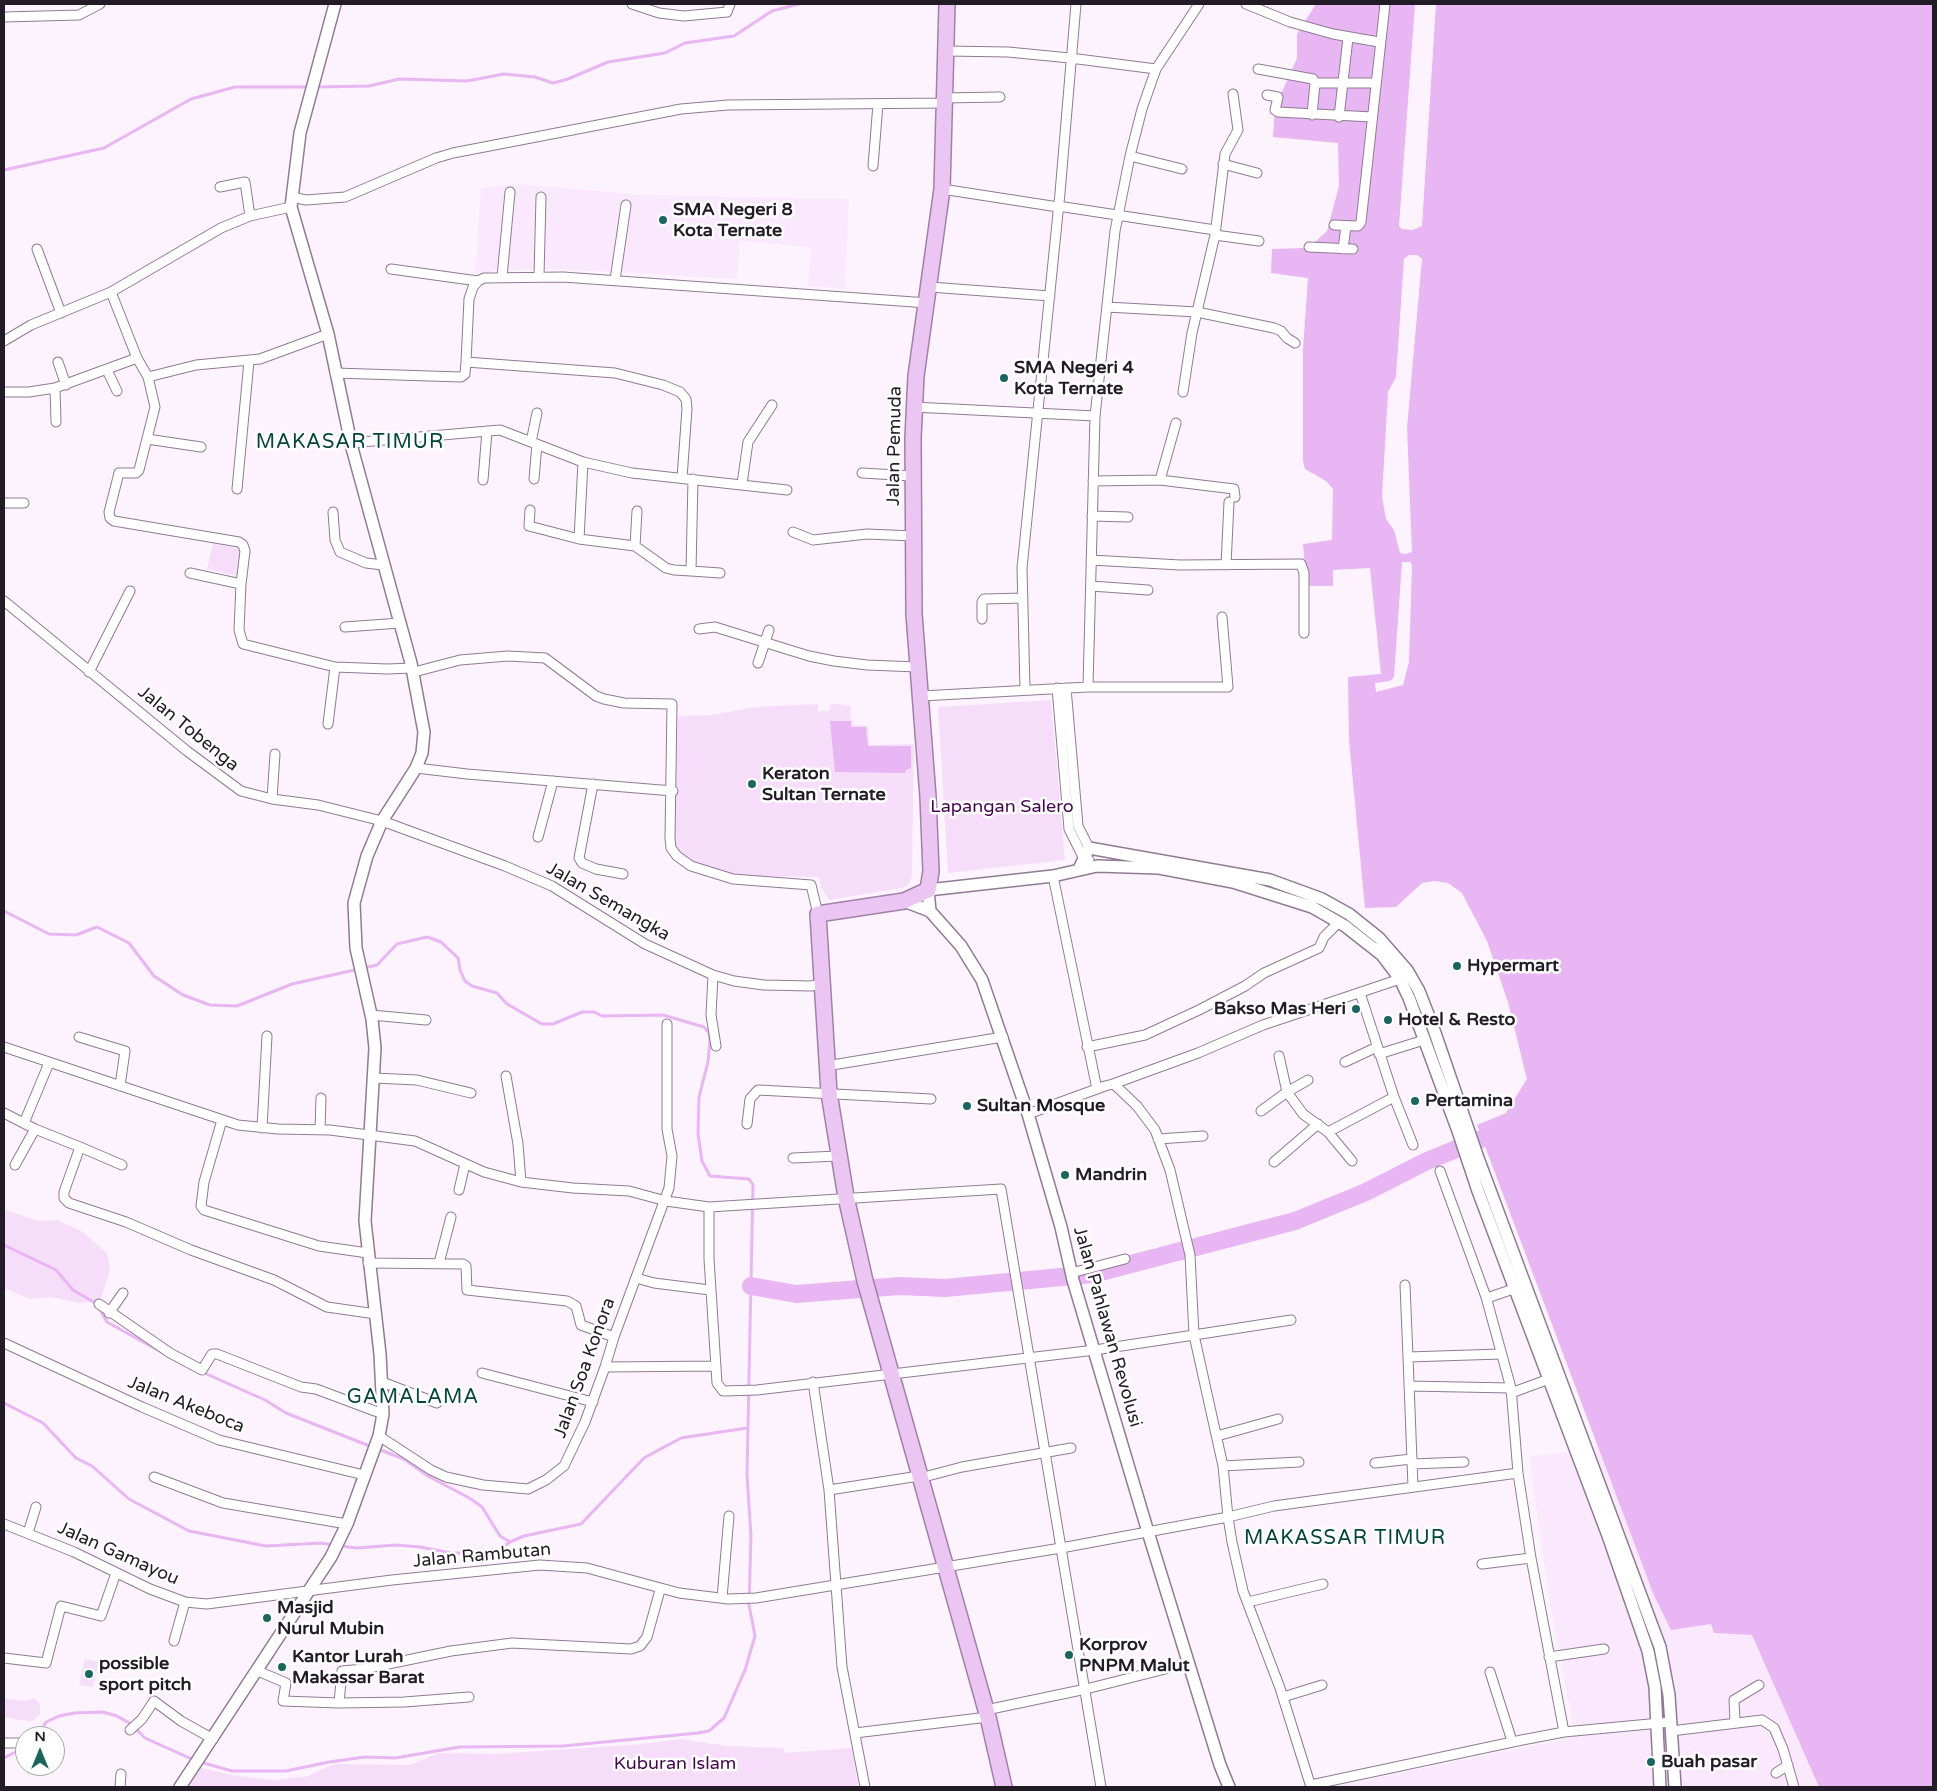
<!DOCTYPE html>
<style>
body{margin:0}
#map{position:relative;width:1937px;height:1791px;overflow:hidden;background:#fdf3fe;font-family:"Varela Round",sans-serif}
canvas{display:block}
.frame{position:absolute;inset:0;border:5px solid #231b25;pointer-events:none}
.north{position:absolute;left:15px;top:1726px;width:50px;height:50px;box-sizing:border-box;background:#fff;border:1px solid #a7a4a8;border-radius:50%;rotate:0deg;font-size:14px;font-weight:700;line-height:20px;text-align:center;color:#231b25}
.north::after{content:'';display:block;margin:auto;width:18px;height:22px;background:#1a655d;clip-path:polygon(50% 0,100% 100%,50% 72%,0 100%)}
</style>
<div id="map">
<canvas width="1937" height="1791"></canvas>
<div class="frame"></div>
<div class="north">N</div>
</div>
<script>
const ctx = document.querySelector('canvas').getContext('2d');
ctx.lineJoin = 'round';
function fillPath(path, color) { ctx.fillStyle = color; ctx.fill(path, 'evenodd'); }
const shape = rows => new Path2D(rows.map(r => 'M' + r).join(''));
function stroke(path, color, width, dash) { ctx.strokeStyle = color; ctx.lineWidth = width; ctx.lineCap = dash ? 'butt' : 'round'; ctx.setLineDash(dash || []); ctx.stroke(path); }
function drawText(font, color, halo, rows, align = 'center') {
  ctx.font = font + ' "Varela Round",sans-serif'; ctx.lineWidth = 5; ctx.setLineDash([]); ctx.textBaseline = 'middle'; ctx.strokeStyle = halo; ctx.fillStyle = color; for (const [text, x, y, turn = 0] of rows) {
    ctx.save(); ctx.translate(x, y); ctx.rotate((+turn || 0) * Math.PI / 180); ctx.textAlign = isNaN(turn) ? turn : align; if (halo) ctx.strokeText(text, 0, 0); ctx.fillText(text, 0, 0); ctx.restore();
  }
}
fillPath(shape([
 [519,184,641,195,849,199,845,289,808,286,811,247,740,241,737,279,562,269,505,270,475,274,481,188],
 [1598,1446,1653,1593,1711,1624,1715,1633,1752,1635,1819,1787,1331,1787,1575,1737,1549,1598,1529,1457]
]), '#fae9fd');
fillPath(shape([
 [213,543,244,550,238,576,207,569],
 [1051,700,1065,860,948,873,938,707],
 [831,703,851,706,850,719,853,720,853,725,868,726,869,745,914,744,912,875,909,884,902,888,829,900,822,889,819,877,749,876,704,868,680,854,675,846,673,825,678,716,711,715,755,707,818,704,818,711,829,711],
 [4,1209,38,1221,58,1220,83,1232,107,1253,110,1271,100,1301,79,1303,51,1297,30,1299,4,1288],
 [85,1659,99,1662,93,1687,79,1685],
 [4,1698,24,1701,35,1698,40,1704,40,1714,34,1720,29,1721,4,1717],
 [681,1739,726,1746,783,1748,786,1753,852,1748,858,1787,187,1787,201,1768,237,1776,275,1780,308,1776,334,1764,410,1765,439,1753,497,1754,642,1744]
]), '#f6defb');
fillPath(shape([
 [1316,4,1933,4,1933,1787,1819,1787,1752,1635,1714,1633,1711,1624,1671,1630,1653,1593,1477,1125,1506,1113,1527,1079,1508,1002,1487,941,1462,893,1448,883,1435,881,1422,883,1396,907,1365,908,1349,740,1348,677,1381,674,1370,568,1333,570,1333,586,1307,586,1303,544,1332,540,1333,489,1326,481,1305,469,1303,461,1303,349,1308,278,1271,273,1272,249,1303,248,1314,243,1327,231,1339,186,1338,143,1273,137,1275,108,1297,58,1297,34],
 [830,721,851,721,851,727,866,727,868,746,911,746,911,768,906,770,905,773,835,772]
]), '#e8b6f2');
fillPath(shape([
 [1415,4,1436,4,1422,226,1413,230,1402,229,1399,226],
 [1409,255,1417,255,1422,259,1407,428,1412,552,1405,554,1400,553,1394,530,1386,519,1382,497,1388,392,1396,377,1404,259],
 [1402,562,1410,562,1412,565,1409,662,1403,685,1376,692,1375,683,1390,681,1394,677]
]), '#fdf3fe');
stroke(shape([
 [315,87,369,86,399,79,467,81,504,74,535,77,553,83,568,79,608,62,665,53,685,43,734,36,772,11,799,4],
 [4,170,104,148,191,99,235,87,309,87],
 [4,911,49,934,76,935,97,927,129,943,154,976,183,995,210,1005,237,1006,292,984,377,965,397,944,427,937,441,942,458,958,460,970,465,981,472,986,497,993,507,1004,542,1024,553,1024,582,1012,594,1012,602,1016,663,1015,704,1027,709,1033,710,1041,708,1062,699,1097,698,1134,702,1161,710,1176,749,1179,753,1185,747,1474,751,1536,749,1605,755,1636,745,1670,724,1718,709,1731,698,1733,563,1746,460,1747,395,1758,365,1757,329,1762,286,1771,232,1771,200,1762],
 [4,1245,56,1270,73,1290,97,1304,107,1322,165,1354],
 [202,1372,265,1400,286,1413,372,1447],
 [4,1403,43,1423,76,1458,92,1466,129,1499,189,1531,266,1546,321,1543,334,1545],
 [378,1449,404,1459,428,1476,471,1499,482,1507,500,1536,510,1542,524,1536,581,1524,644,1458,681,1438,747,1428],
 [340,1546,357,1548,395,1545,420,1547,451,1553,476,1553,499,1550,510,1542],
 [38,1736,46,1722,59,1716,74,1713,103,1712,117,1716,131,1724,145,1738,194,1760],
 [4,1758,25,1747]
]), '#e8b6f2', 3);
stroke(shape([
 [751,1286,796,1294,900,1286,945,1288,1093,1274,1295,1221,1366,1192,1427,1161,1481,1139]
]), '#e8b6f2', 18);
const minor = shape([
 [632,4,659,13,684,16,727,12,730,4],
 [1246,4,1290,22,1333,34,1379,42],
 [4,17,79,15,100,4],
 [947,51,1008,52,1070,58,1156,69],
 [1258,69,1313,79,1315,83,1312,115],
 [1315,83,1375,83],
 [1267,95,1278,97,1275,110,1278,112,1372,117],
 [944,98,1000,97],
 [1339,117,1348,38],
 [1130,156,1182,169],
 [1223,164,1257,173],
 [873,166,878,104],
 [220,187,245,182,250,216],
 [942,189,1058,207],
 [292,197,306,200,345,197,436,158,453,153,681,109,728,105,944,103],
 [1058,206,1215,230],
 [291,207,250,216,221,228,111,292,137,358,148,377,196,365,260,359,328,334],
 [1334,225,1358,226,1361,222,1385,4],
 [1215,235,1259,241],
 [1309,247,1353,249],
 [37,249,61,313],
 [1343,249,1346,226],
 [391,269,478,281],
 [539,276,541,197],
 [502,277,510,192],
 [615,280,626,205],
 [930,287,1050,296],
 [1107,307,1197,312,1274,328,1281,331,1287,338,1295,343],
 [4,341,31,325,111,292],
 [58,362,66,385],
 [466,362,615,373,663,385,680,392,686,399,687,409,682,478],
 [107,370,117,391],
 [335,373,461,377,465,374,466,362,469,299,473,287,478,281,484,278,563,277,928,303],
 [148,377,155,407,139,470,136,473,119,473,109,512,110,518,114,521,239,542,243,545,245,551,241,584],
 [55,388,56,422],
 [4,392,29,392,55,388,137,358],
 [1183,392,1192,333,1215,235,1225,154,1238,130,1233,94],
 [913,407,1095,416],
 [147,439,201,447],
 [531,442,537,413],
 [350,443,500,430,583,462,632,473,787,490],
 [583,462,579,539,635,546,666,568,674,570,691,571,693,479],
 [862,473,913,476],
 [534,479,537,444],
 [483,480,487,431],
 [1160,480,1234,489,1235,497],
 [1093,481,1160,480,1176,423],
 [742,484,748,442,772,405],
 [237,489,249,361],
 [4,503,24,503],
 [530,510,529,526,579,539],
 [333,512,335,540,340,552,366,563,383,565],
 [1092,516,1128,517],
 [793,532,813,540,867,534,913,536],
 [635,546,637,511],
 [1091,560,1180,565,1301,564,1304,573,1304,633],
 [1226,565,1229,502],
 [691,571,720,573],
 [190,573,241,584,239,630,243,644,335,667,387,669,413,668],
 [1091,586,1148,590],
 [4,601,187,751,241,791,272,799,318,805,382,821,505,866,552,886,645,944,713,975,734,981,764,985,811,986,821,984],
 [982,619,982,602,984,599,1023,598],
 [345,627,400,623],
 [699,629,715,627,809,656,834,661,867,665,918,667],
 [758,663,769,630],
 [89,672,130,591],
 [414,672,460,660,508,656,545,658,596,696,604,699,624,703,672,704,670,838,671,848,677,856,691,866,733,879,811,885,818,914],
 [1088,687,1095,416,1115,231,1130,156,1142,109,1156,69,1199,4],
 [1057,688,1069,829,1083,857,1089,860],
 [1066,688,1078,826,1089,848],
 [1025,689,1022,568,1060,193,1076,4],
 [921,696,1088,687,1228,687,1222,617],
 [328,724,335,667],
 [416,768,467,774,673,791],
 [593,784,579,858,582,863,596,869,623,874],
 [272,799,275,754],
 [538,837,553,781],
 [1053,876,1097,1089],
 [713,975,711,1015,716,1046],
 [1360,993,1394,1097,1413,1145],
 [371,1015,426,1020],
 [79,1037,125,1051,120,1086],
 [4,1047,238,1125,278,1129,330,1130,415,1141,484,1172,521,1182,573,1188,629,1191,666,1201,709,1207,1001,1189,1101,1787],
 [1087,1047,1145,1035,1199,1010,1245,986,1264,973,1319,948,1324,937,1339,922],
 [1379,1054,1424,1040],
 [1279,1056,1287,1092,1303,1114,1328,1132,1394,1097],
 [1345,1062,1377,1047],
 [826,1066,1003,1037],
 [506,1076,518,1144,521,1182],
 [374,1078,417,1080,471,1093],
 [1113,1084,1198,1053,1263,1025,1400,979],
 [1261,1111,1287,1092,1308,1080],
 [4,1113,35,1129,80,1147,64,1192,64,1198,69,1203,126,1222,191,1250,274,1280,327,1307,376,1314],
 [1028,1114,1105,1086,1113,1084,1117,1087,1137,1106,1155,1130,1170,1170,1190,1255,1194,1335,1291,1320],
 [222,1120,204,1182,201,1206,204,1210,319,1246,368,1253],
 [24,1123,49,1063],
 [747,1124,750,1099,758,1090,931,1099],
 [262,1128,267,1036],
 [320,1130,321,1098],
 [1328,1132,1352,1161],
 [1158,1139,1203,1136],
 [80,1147,122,1165],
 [793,1158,838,1156],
 [1274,1162,1318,1124],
 [15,1165,35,1129],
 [1440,1171,1486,1297,1511,1388,1518,1473,1531,1558,1564,1732],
 [459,1190,465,1164],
 [709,1207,709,1259,717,1383,723,1391,757,1390,1095,1350,1194,1335,1223,1466,1228,1517,1274,1506,1518,1473],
 [368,1263,463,1264,466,1266,467,1290,567,1301,576,1306,581,1325,614,1337],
 [439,1263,451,1217],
 [1071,1273,1125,1259],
 [636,1278,654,1283,710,1290],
 [1405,1285,1408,1357],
 [1487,1298,1516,1288],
 [99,1304,170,1353,202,1370,212,1354,217,1354,301,1387,316,1389,383,1414],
 [109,1313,123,1293],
 [4,1343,142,1407,219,1440,364,1475],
 [605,1367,716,1366],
 [482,1373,593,1402],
 [382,1382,437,1403],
 [813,1382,829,1490,842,1667,865,1787],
 [1409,1386,1511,1388],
 [1511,1393,1549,1379],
 [379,1436,431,1470,446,1477,483,1485,528,1489,546,1480,564,1466,585,1422,605,1367,614,1337,669,1188,672,1156,667,1129,667,1024],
 [1217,1436,1278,1419],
 [1375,1463,1412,1459],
 [1412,1464,1464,1462],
 [1223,1466,1299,1462],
 [154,1477,223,1503,347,1524],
 [920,1478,962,1467,1071,1448],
 [1413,1487,1408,1357,1501,1354],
 [829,1490,919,1476],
 [4,1524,74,1552,150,1589,185,1602,207,1604,392,1580,540,1565,587,1568,679,1593,728,1599,756,1598,1061,1548,1228,1517,1232,1542,1243,1591,1280,1688,1311,1787],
 [28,1533,36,1507],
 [1482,1564,1531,1558],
 [722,1598,729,1516],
 [1248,1602,1323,1584],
 [174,1641,185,1602],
 [1549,1657,1604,1649],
 [4,1658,46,1663,61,1606,101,1616,116,1573],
 [258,1671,286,1683,283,1701,339,1703,342,1671,364,1669,451,1651,512,1643,631,1649,640,1646,647,1637,660,1590],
 [1490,1672,1512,1741],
 [1283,1697,1322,1685],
 [339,1703,404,1702,469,1697],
 [986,1710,1086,1689,1189,1663],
 [1735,1721,1734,1700,1759,1685],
 [130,1730,142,1719,154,1701,181,1721,213,1739],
 [1671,1731,1762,1720,1774,1728,1783,1749,1794,1787],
 [855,1733,988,1717],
 [4,1743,20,1743],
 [1776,1773,1788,1765],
 [1311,1785,1522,1740,1564,1732,1671,1722],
 [120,1787,121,1774]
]);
const tertiary = shape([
 [1079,869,1089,848,1270,880,1322,899,1349,914,1379,938,1407,970,1419,991,1433,1027,1478,1158,1660,1647,1669,1695,1675,1787],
 [904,901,930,911],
 [180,1787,331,1557,347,1524,379,1436,383,1414,380,1354,365,1221,375,1048,372,1019,356,948,354,903,367,856,382,821,416,768,422,753,424,732,411,663,352,448,328,334,291,207,300,133,335,4],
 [1229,1787,1220,1765,1148,1532,1073,1280,1061,1227,1028,1114,982,980,961,946,930,911,928,890,1053,876,1097,866,1159,868,1233,882,1312,907,1345,926,1382,955,1400,979,1409,998,1458,1131,1478,1191,1607,1533,1648,1651,1655,1687,1660,1787]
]);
const trunk = shape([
 [947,4,942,189,916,376,913,438,914,614,928,797,931,871,928,890,904,901,818,914,829,1093,846,1197,865,1281,988,1717,1004,1787]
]);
stroke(minor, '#8f7b93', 11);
stroke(tertiary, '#8f7b93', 14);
stroke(trunk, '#a281a9', 18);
stroke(minor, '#fff', 9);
stroke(tertiary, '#fff', 11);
stroke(trunk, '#ecc6f3', 15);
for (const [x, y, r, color] of [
 [663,220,5,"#1a655d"],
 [1004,378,5,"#1a655d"],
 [752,784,5,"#1a655d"],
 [1457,966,5,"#1a655d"],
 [1356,1009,5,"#1a655d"],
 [1388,1020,5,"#1a655d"],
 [1415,1101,5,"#1a655d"],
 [967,1106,5,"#1a655d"],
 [1065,1175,5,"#1a655d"],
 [267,1618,5,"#1a655d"],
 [1069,1655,5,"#1a655d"],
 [282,1667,5,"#1a655d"],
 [89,1674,5,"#1a655d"],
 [1651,1762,5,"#1a655d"]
]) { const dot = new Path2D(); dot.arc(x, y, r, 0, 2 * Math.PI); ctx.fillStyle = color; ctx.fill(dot); stroke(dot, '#fff', 2); }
drawText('bold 18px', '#231b25', '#fff', [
 ["SMA Negeri 8",673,210],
 ["Kota Ternate",673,231],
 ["SMA Negeri 4",1014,368],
 ["Kota Ternate",1014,389],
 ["Keraton",762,774],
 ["Sultan Ternate",762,795],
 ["Hypermart",1467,966],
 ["Bakso Mas Heri",1346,1009,"right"],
 ["Hotel & Resto",1398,1020],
 ["Pertamina",1425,1101],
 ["Sultan Mosque",977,1106],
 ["Mandrin",1075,1175],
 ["Masjid",277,1608],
 ["Nurul Mubin",277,1629],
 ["Korprov",1079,1645],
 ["PNPM Malut",1079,1666],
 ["Kantor Lurah",292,1657],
 ["Makassar Barat",292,1678],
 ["possible",99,1664],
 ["sport pitch",99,1685],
 ["Buah pasar",1661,1762]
], 'left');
drawText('18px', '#231b25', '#fff', [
 ["Jalan Pemuda",895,446,-89],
 ["Jalan Tobenga",188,729,39],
 ["Jalan Semangka",608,902,30],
 ["Jalan Pahlawan Revolusi",1107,1327,74],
 ["Jalan Soa Konora",585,1368,-70],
 ["Jalan Akeboca",186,1405,22],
 ["Jalan Gamayou",118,1554,24],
 ["Jalan Rambutan",482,1556,-5]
]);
drawText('18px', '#44064f', '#fff', [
 ["Lapangan Salero",1002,807],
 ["Kuburan Islam",675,1764]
]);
ctx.letterSpacing = '1px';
drawText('20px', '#04443f', '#fff', [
 ["MAKASAR TIMUR",350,443],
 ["GAMALAMA",413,1398],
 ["MAKASSAR TIMUR",1345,1539]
]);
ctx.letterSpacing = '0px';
</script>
